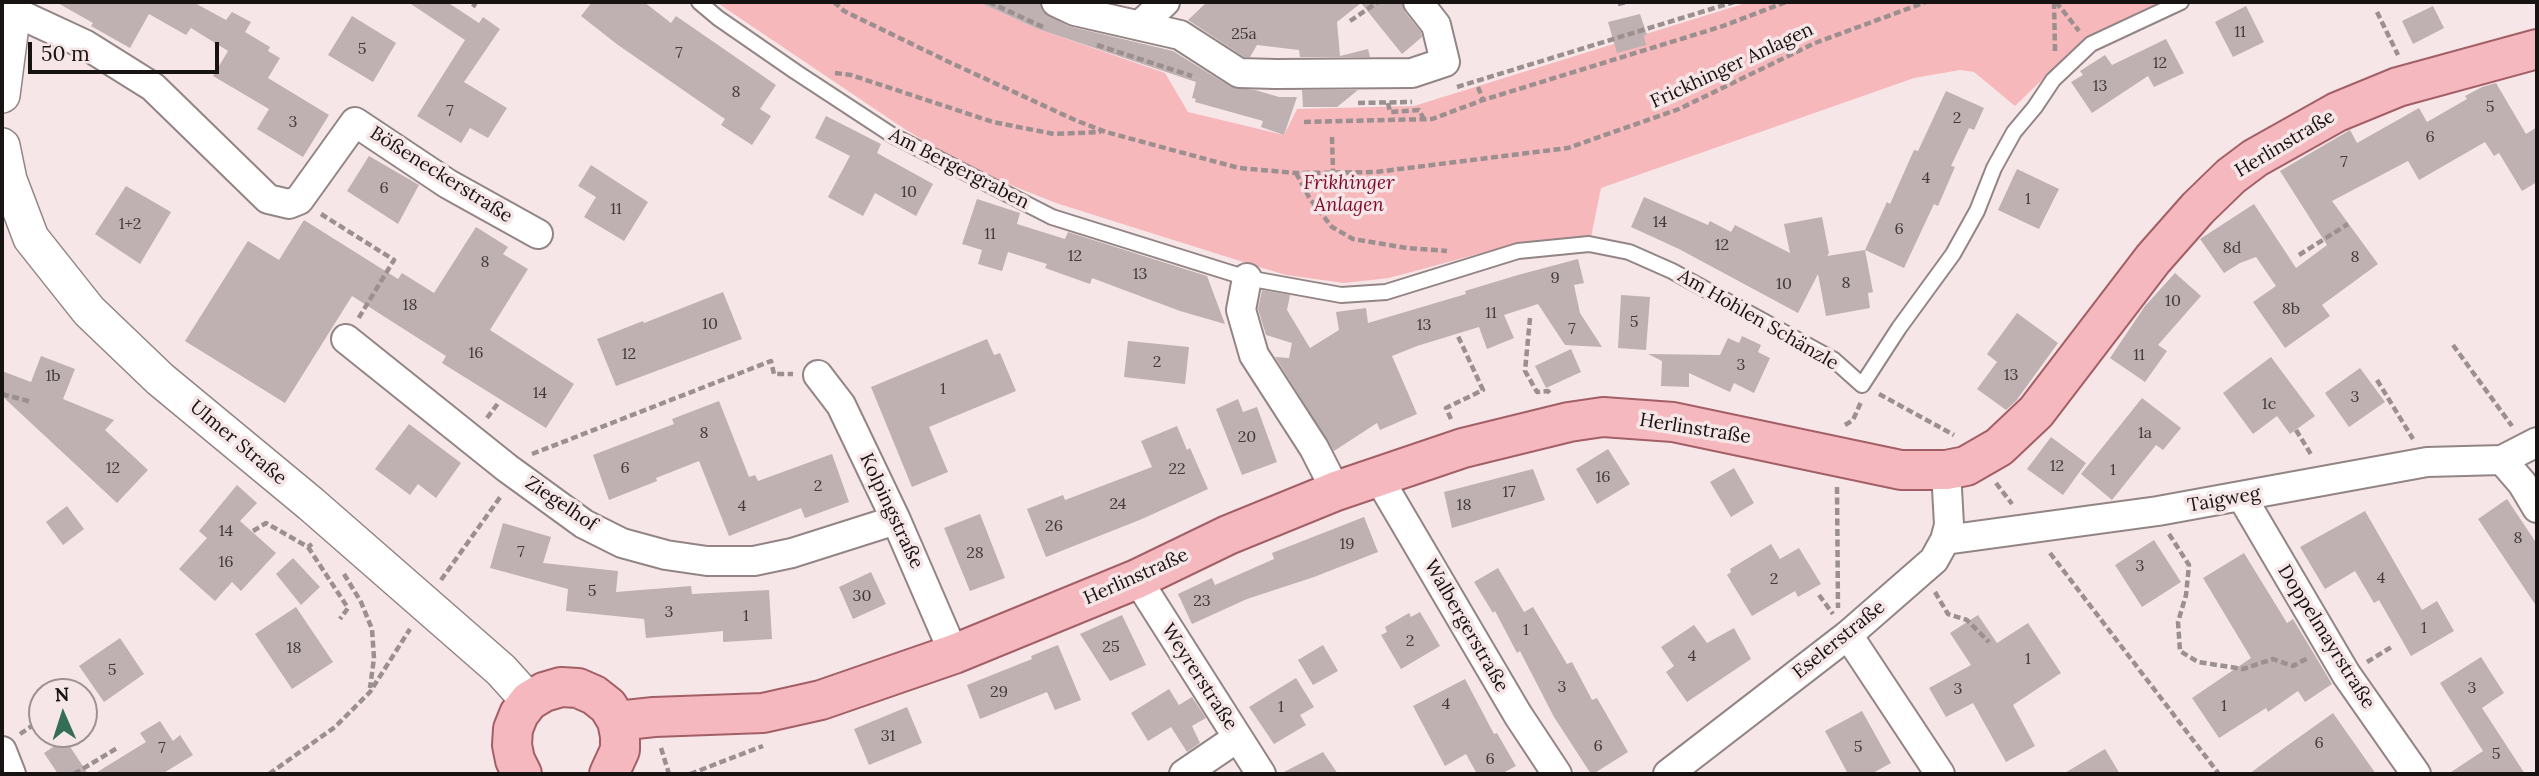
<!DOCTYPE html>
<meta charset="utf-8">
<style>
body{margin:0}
#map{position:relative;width:2539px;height:776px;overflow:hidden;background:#f6e6e7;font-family:Lora,serif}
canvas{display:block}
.frame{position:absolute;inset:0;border:4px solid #181313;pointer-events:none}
.north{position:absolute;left:28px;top:678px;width:70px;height:70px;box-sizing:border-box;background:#f6e6e7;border:2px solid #9d9292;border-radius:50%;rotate:357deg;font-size:19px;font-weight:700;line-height:28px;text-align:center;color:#181313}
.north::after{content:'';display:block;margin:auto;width:24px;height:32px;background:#356e56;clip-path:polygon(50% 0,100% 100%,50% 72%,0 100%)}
.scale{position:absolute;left:28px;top:42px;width:191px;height:32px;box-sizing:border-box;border:4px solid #181313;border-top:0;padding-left:9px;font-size:21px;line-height:24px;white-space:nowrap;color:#181313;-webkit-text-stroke:5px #f6e6e7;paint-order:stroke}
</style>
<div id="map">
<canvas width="2539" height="776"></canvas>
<div class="frame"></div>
<div class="north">N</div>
<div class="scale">50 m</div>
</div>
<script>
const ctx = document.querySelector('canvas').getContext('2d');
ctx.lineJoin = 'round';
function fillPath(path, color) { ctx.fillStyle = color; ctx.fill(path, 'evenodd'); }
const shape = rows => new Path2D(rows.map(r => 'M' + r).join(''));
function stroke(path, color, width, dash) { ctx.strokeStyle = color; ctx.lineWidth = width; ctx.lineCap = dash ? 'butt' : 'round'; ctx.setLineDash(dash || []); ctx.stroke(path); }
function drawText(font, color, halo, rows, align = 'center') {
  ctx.font = font + ' Lora,serif'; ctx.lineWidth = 7; ctx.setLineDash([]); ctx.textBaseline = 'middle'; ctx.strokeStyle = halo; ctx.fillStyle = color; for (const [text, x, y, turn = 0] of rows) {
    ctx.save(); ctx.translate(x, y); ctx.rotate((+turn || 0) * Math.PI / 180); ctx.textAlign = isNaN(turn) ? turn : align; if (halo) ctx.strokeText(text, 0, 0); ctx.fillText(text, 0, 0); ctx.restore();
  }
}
fillPath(shape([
 [716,2,978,2,1038,29,1165,73,1188,112,1284,135,1297,109,1414,106,1749,2,2166,2,2081,42,2015,106,1974,72,1960,70,1914,78,1601,188,1590,242,1555,245,1515,244,1389,278,1344,283,1286,275,1256,266,1056,203,973,170,903,128]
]), '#f7b8bc');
fillPath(shape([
 [56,2,193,2,226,20,232,12,251,22,245,32,270,47,268,51,280,58,268,78,329,115,303,157,257,129,269,109,213,76,228,51,191,28,186,35,149,14,130,48,91,26,93,23],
 [408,2,447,2,479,23,483,17,500,29,464,82,507,108,488,138,470,128,461,143,417,116,465,40],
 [592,2,644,2,671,23,676,16,776,85,760,109,771,116,752,145,721,125,725,119,618,45,581,16],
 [978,2,1040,2,1043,12,1068,26,1173,51,1231,87,1255,90,1279,97,1297,97,1284,135,1261,127,1263,121,1195,102,1196,99,1192,98,1196,82,1038,29],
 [1207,2,1402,2,1405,12,1421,32,1422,37,1402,54,1361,3,1337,22,1340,56,1368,49,1370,57,1300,57,1299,50,1257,45,1250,57,1244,57,1188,20],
 [2246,6,2264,42,2233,57,2215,22],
 [2433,6,2444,28,2413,44,2402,21],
 [1640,14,1647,35,1644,35,1646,45,1617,53,1608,22],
 [352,16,396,43,373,82,328,55],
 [2166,39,2184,73,2154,87,2148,76,2092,113,2071,82,2083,75,2080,71,2105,55,2112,65],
 [2496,83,2526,134,2537,127,2537,182,2522,191,2499,153,2494,156,2485,142,2419,180,2408,161,2332,201,2378,264,2322,305,2330,316,2285,348,2253,302,2276,286,2256,257,2240,263,2224,273,2200,239,2254,204,2296,268,2327,245,2280,171,2350,130,2357,143,2419,108,2427,122,2467,99,2465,96,2482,87],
 [1302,90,1358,90,1337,107,1303,107],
 [1946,91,1984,108,1974,130,1969,128,1951,166,1955,167,1938,206,1934,204,1904,268,1865,250,1887,202,1890,204,1914,150,1918,151],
 [826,116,881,144,877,153,933,184,916,216,875,193,863,216,828,197,850,156,815,138],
 [369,156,419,185,398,224,347,191],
 [591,165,648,202,624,241,584,217,596,197,578,186],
 [2017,169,2059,189,2039,229,1998,210],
 [126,186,171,212,140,264,95,234],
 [1644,197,1708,225,1710,221,1731,232,1735,225,1790,253,1784,224,1822,217,1829,253,1827,256,1865,250,1873,292,1868,293,1870,308,1826,316,1818,274,1798,313,1679,249,1631,227],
 [977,199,1020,213,1017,224,1065,239,1068,232,1207,276,1225,324,1180,311,1092,278,1090,284,1045,268,1047,264,1008,252,1002,271,978,264,982,250,962,244],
 [304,220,398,279,402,273,434,293,476,227,508,247,503,254,528,269,490,330,574,384,546,428,442,363,446,356,352,296,285,403,185,341,248,241,279,260],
 [1578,259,1584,283,1574,285,1580,313,1602,347,1565,345,1538,304,1504,315,1514,338,1487,349,1479,327,1417,346,1392,356,1417,414,1380,430,1377,423,1334,451,1275,357,1289,358,1292,343,1266,335,1258,309,1262,290,1290,295,1287,310,1310,348,1339,330,1336,312,1366,308,1368,323,1466,294,1465,291,1518,275],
 [2175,273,2201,296,2158,345,2167,351,2145,382,2110,358,2145,306],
 [723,292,742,339,616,386,597,339,643,321,644,323],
 [1621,295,1650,297,1646,350,1618,348],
 [2017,313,2058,343,2016,401,2006,410,1977,389,1997,362,1987,354],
 [1742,336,1761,345,1758,352,1770,358,1754,393,1734,383,1730,392,1689,373,1689,387,1661,386,1662,361,1648,354,1720,355,1728,338,1739,343],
 [987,339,994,355,1000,353,1016,391,929,427,948,472,912,487,871,387],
 [1128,341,1189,347,1185,384,1124,377],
 [1571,349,1581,372,1546,388,1535,366],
 [41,356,75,369,63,399,114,420,105,430,148,470,117,503,2,396,2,371,31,382],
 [2271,357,2315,416,2290,434,2277,416,2253,434,2223,393],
 [2360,368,2385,402,2349,427,2325,393],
 [2142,398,2181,428,2163,450,2156,445,2112,500,2081,474],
 [1238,399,1243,412,1257,407,1277,462,1242,475,1216,409],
 [719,401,749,477,755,475,758,481,832,454,849,502,805,518,801,508,729,536,699,461,656,478,657,481,609,500,593,455,674,424,672,419],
 [409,424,461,463,436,498,418,484,410,495,375,469],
 [1177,426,1187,450,1190,448,1208,489,1142,519,1046,557,1027,509,1063,495,1065,500,1152,467,1141,441],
 [2051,437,2086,463,2063,495,2027,469],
 [1608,449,1630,484,1597,504,1576,469],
 [1734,468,1754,503,1731,517,1710,482],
 [1533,469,1545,500,1452,528,1444,492],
 [237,485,257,503,240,521,276,553,241,591,232,582,215,601,179,569,207,538,199,531],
 [2507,499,2537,544,2537,607,2478,519],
 [67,506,84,529,63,545,46,522],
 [2365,511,2422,610,2437,601,2454,631,2411,656,2379,600,2374,603,2355,571,2325,589,2300,547],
 [980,514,1005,578,970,591,944,528],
 [1364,517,1378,552,1314,577,1247,599,1192,624,1178,594,1212,578,1215,585,1274,559,1272,553],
 [503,523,551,537,543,563,618,571,616,592,691,586,692,594,769,590,772,639,723,642,723,631,646,638,644,619,566,611,568,589,490,568],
 [2154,540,2181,582,2142,607,2115,565],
 [1771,544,1780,559,1799,548,1821,584,1798,597,1795,591,1752,616,1727,575,1731,572,1730,569],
 [2244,553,2287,623,2293,619,2332,684,2305,702,2298,691,2268,712,2266,708,2219,738,2192,698,2251,658,2203,578],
 [293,558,320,587,301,605,276,574],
 [1498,568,1524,612,1533,607,1567,664,1572,662,1592,700,1597,698,1628,752,1593,774,1591,774,1554,717,1520,651,1517,653,1495,611,1493,613,1474,582],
 [871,572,886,604,853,619,839,587],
 [296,607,333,662,292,689,255,634],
 [1420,612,1440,646,1401,669,1381,635,1387,632,1385,627,1409,613,1411,617],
 [1122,615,1146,665,1110,681,1080,634],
 [1978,615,1997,643,2028,623,2061,673,2013,705,2035,746,2006,762,1973,703,1946,717,1929,688,1971,665,1950,633],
 [1694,625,1707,643,1734,628,1751,659,1687,702,1666,672,1674,666,1661,647],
 [120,638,144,674,104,702,79,666],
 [1058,645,1081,700,1055,710,1047,692,980,719,967,685,1032,659,1031,656],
 [1323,645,1338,671,1313,685,1298,660],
 [2481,657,2504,693,2482,708,2525,774,2448,774,2483,751,2440,683],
 [1296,678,1314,707,1300,715,1306,725,1274,744,1249,707],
 [1465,679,1494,734,1497,733,1516,766,1501,774,1477,774,1466,754,1445,766,1413,706],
 [1169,689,1179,705,1192,697,1206,718,1192,726,1200,743,1187,752,1171,727,1148,741,1131,713],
 [907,707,922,743,869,765,854,729],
 [1862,711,1891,763,1871,774,1848,774,1825,731],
 [2333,713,2376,774,2249,774,2284,748],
 [160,721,173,741,180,735,193,755,162,774,94,774,146,742,140,733],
 [65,739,88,774,58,774,44,753],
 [2105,749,2120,774,2063,774],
 [1323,752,1338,774,1280,774]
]), '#bfb0b1');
const service = shape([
 [699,2,718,18,796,72,892,135,1052,217,1247,278,1341,295,1386,292,1518,251,1589,244,1629,252,1672,271,1834,360,1862,385,1899,328,1953,254,1977,211,1994,168,2014,132,2035,107,2053,80,2091,44,2181,2]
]);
const minor = shape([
 [1056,2,1075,11,1180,35,1239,73,1276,74,1412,73,1445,62,1436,25,1418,2],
 [2,6,86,45,153,87,268,199,289,204,299,200,355,122,448,184,538,234],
 [1140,25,1165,2],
 [1247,278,1241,310,1254,355,1314,448,1336,491],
 [346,339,507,468,584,524,622,543,666,555,707,561,754,561,792,553,896,520],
 [818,375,841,405,896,520,954,654],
 [2502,460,2537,442],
 [1378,477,1518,715,1557,774],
 [2242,497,2346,674,2416,774],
 [1945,540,2158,511,2427,462,2502,460,2522,483,2537,508],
 [1137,579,1261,774],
 [1848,635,1940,774],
 [2,751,11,774],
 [1184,774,1237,738],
 [1668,774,1848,635,1934,560,1945,540,1949,525,1946,470]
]);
const tertiary = shape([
 [2,95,14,2],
 [2,146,9,180,31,238,89,311,160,379,311,504,501,670,529,701]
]);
const primary = shape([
 [617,721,654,717,763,713,821,700,954,654,1137,579,1228,535,1336,491,1463,448,1569,422,1603,417,1673,422,1901,470,1946,470,1966,466,1999,447,2036,412,2153,259,2198,208,2231,176,2255,158,2337,112,2398,87,2537,49],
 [522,774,515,760,512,745,513,729,519,714,529,701,544,692,561,687,578,688,594,695,608,706,617,721,620,736,620,750,609,774]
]);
stroke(service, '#938585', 18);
stroke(minor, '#938585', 32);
stroke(tertiary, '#938585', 38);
stroke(primary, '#a35f66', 42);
stroke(shape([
 [834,2,844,11,949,62,1075,120,1106,132,1239,168,1296,173,1376,172,1568,148,1679,109,1815,43,1926,2],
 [989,2,1045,28],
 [2054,2,2055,51],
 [2056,2,2079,31],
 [1618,4,1626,2],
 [473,7,476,2],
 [2377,12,2398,55],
 [1350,21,1378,2],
 [1097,45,1192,76],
 [835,73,851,75,993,122,1054,134,1101,132],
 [1457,87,1734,2],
 [1478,87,1483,100],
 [1358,103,1412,102],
 [1388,103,1390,112,1419,110,1424,119],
 [1304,122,1432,119,1483,100,1723,26,1786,2],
 [1332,137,1333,172],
 [1296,173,1310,199,1332,227,1353,239,1407,248,1447,251],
 [321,214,394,260,358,319],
 [2299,255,2348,224],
 [1530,318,1525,371,1537,392,1548,391,1551,395],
 [2453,345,2512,426],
 [2377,380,2413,439],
 [2,394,32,402],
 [1879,394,1954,435],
 [487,418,499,402],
 [1451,419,1446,408,1483,390,1457,334],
 [1845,425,1853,420,1861,402],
 [2296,430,2312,456],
 [532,454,771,361,774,374,793,374],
 [1996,483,2012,504],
 [1837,487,1838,608],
 [253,531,266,523,308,547,312,544],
 [2169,534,2189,565,2186,595,2178,622,2180,651,2198,662,2243,669,2273,659,2293,666,2308,658],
 [308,547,348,608,340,619],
 [2050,553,2219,774],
 [344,574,361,602,372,629,374,658,370,688],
 [441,580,501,496],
 [1935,592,1948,614,1967,620,1989,642],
 [1819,595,1833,614],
 [2367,662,2393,646],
 [82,692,85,690],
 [20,734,42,719],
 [661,748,669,774],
 [74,774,119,747],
 [269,774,335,727,370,692,410,629],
 [690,774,763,746]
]), '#9b8f90', 4.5, [7, 3.5]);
stroke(service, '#fff', 14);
stroke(minor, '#fff', 28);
stroke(tertiary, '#fff', 35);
stroke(primary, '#f5b8be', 38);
drawText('16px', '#423a3a', null, [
 ["11",2240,32],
 ["25a",1244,34],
 ["5",362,49],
 ["7",679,53],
 ["12",2160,63],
 ["13",2100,86],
 ["8",736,92],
 ["5",2490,107],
 ["7",450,111],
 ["2",1957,118],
 ["3",293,122],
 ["6",2430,137],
 ["7",2344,162],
 ["4",1926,178],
 ["6",384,188],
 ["10",909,192],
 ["1",2028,199],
 ["11",616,209],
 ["14",1660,222],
 ["1+2",130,224],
 ["6",1899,229],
 ["11",990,234],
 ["12",1722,245],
 ["8d",2232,248],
 ["12",1075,256],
 ["8",2355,257],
 ["8",485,262],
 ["13",1140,274],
 ["9",1555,278],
 ["8",1846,283],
 ["10",1784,284],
 ["10",2173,301],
 ["18",410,305],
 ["8b",2291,309],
 ["11",1491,313],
 ["5",1634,322],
 ["10",710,324],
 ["13",1424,325],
 ["7",1572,329],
 ["16",476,353],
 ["12",629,354],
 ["11",2139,355],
 ["2",1157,362],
 ["3",1741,365],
 ["13",2011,375],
 ["1b",53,376],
 ["1",943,389],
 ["14",540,393],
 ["3",2355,397],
 ["1c",2269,404],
 ["8",704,433],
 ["1a",2145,433],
 ["20",1247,437],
 ["12",2057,466],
 ["12",113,468],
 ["6",625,468],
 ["22",1177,469],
 ["1",2113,470],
 ["16",1603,477],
 ["2",818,486],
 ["17",1509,492],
 ["24",1118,504],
 ["18",1464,505],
 ["4",742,506],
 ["26",1054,526],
 ["14",226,531],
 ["8",2518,538],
 ["19",1347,544],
 ["7",521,552],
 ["28",975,553],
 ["16",226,562],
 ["3",2140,566],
 ["4",2381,578],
 ["2",1774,579],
 ["5",592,591],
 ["30",862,596],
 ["23",1202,601],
 ["3",669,612],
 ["1",746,616],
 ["1",2424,628],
 ["1",1526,630],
 ["2",1410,641],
 ["25",1111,647],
 ["18",294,648],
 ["4",1692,656],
 ["1",2028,659],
 ["5",112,670],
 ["3",1562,687],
 ["3",2472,688],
 ["3",1958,689],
 ["29",999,692],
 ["4",1446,704],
 ["1",2224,706],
 ["1",1281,707],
 ["31",888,736],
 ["6",2319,743],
 ["6",1598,746],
 ["5",1858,747],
 ["7",162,748],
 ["5",2496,754],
 ["6",1490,759]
]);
drawText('19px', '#181313', '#f6e6e7', [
 ["Frickhinger Anlagen",1732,66,-25],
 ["Herlinstraße",2285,144,-31],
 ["Am Bergergraben",959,169,27],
 ["Bößeneckerstraße",441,175,32],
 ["Am Hohlen Schänzle",1758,320,30],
 ["Herlinstraße",1695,429,9],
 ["Ulmer Straße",238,443,40],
 ["Taigweg",2224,500,-10],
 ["Ziegelhof",561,504,34],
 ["Kolpingstraße",891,511,65],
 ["Herlinstraße",1136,577,-24],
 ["Walbergerstraße",1466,626,60],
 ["Doppelmayrstraße",2326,637,58],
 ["Eselerstraße",1839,640,-39],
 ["Weyrerstraße",1199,677,57]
]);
drawText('italic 19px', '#7d092a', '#f6e6e7', [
 ["Frikhinger",1349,184],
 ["Anlagen",1349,206]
]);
</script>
